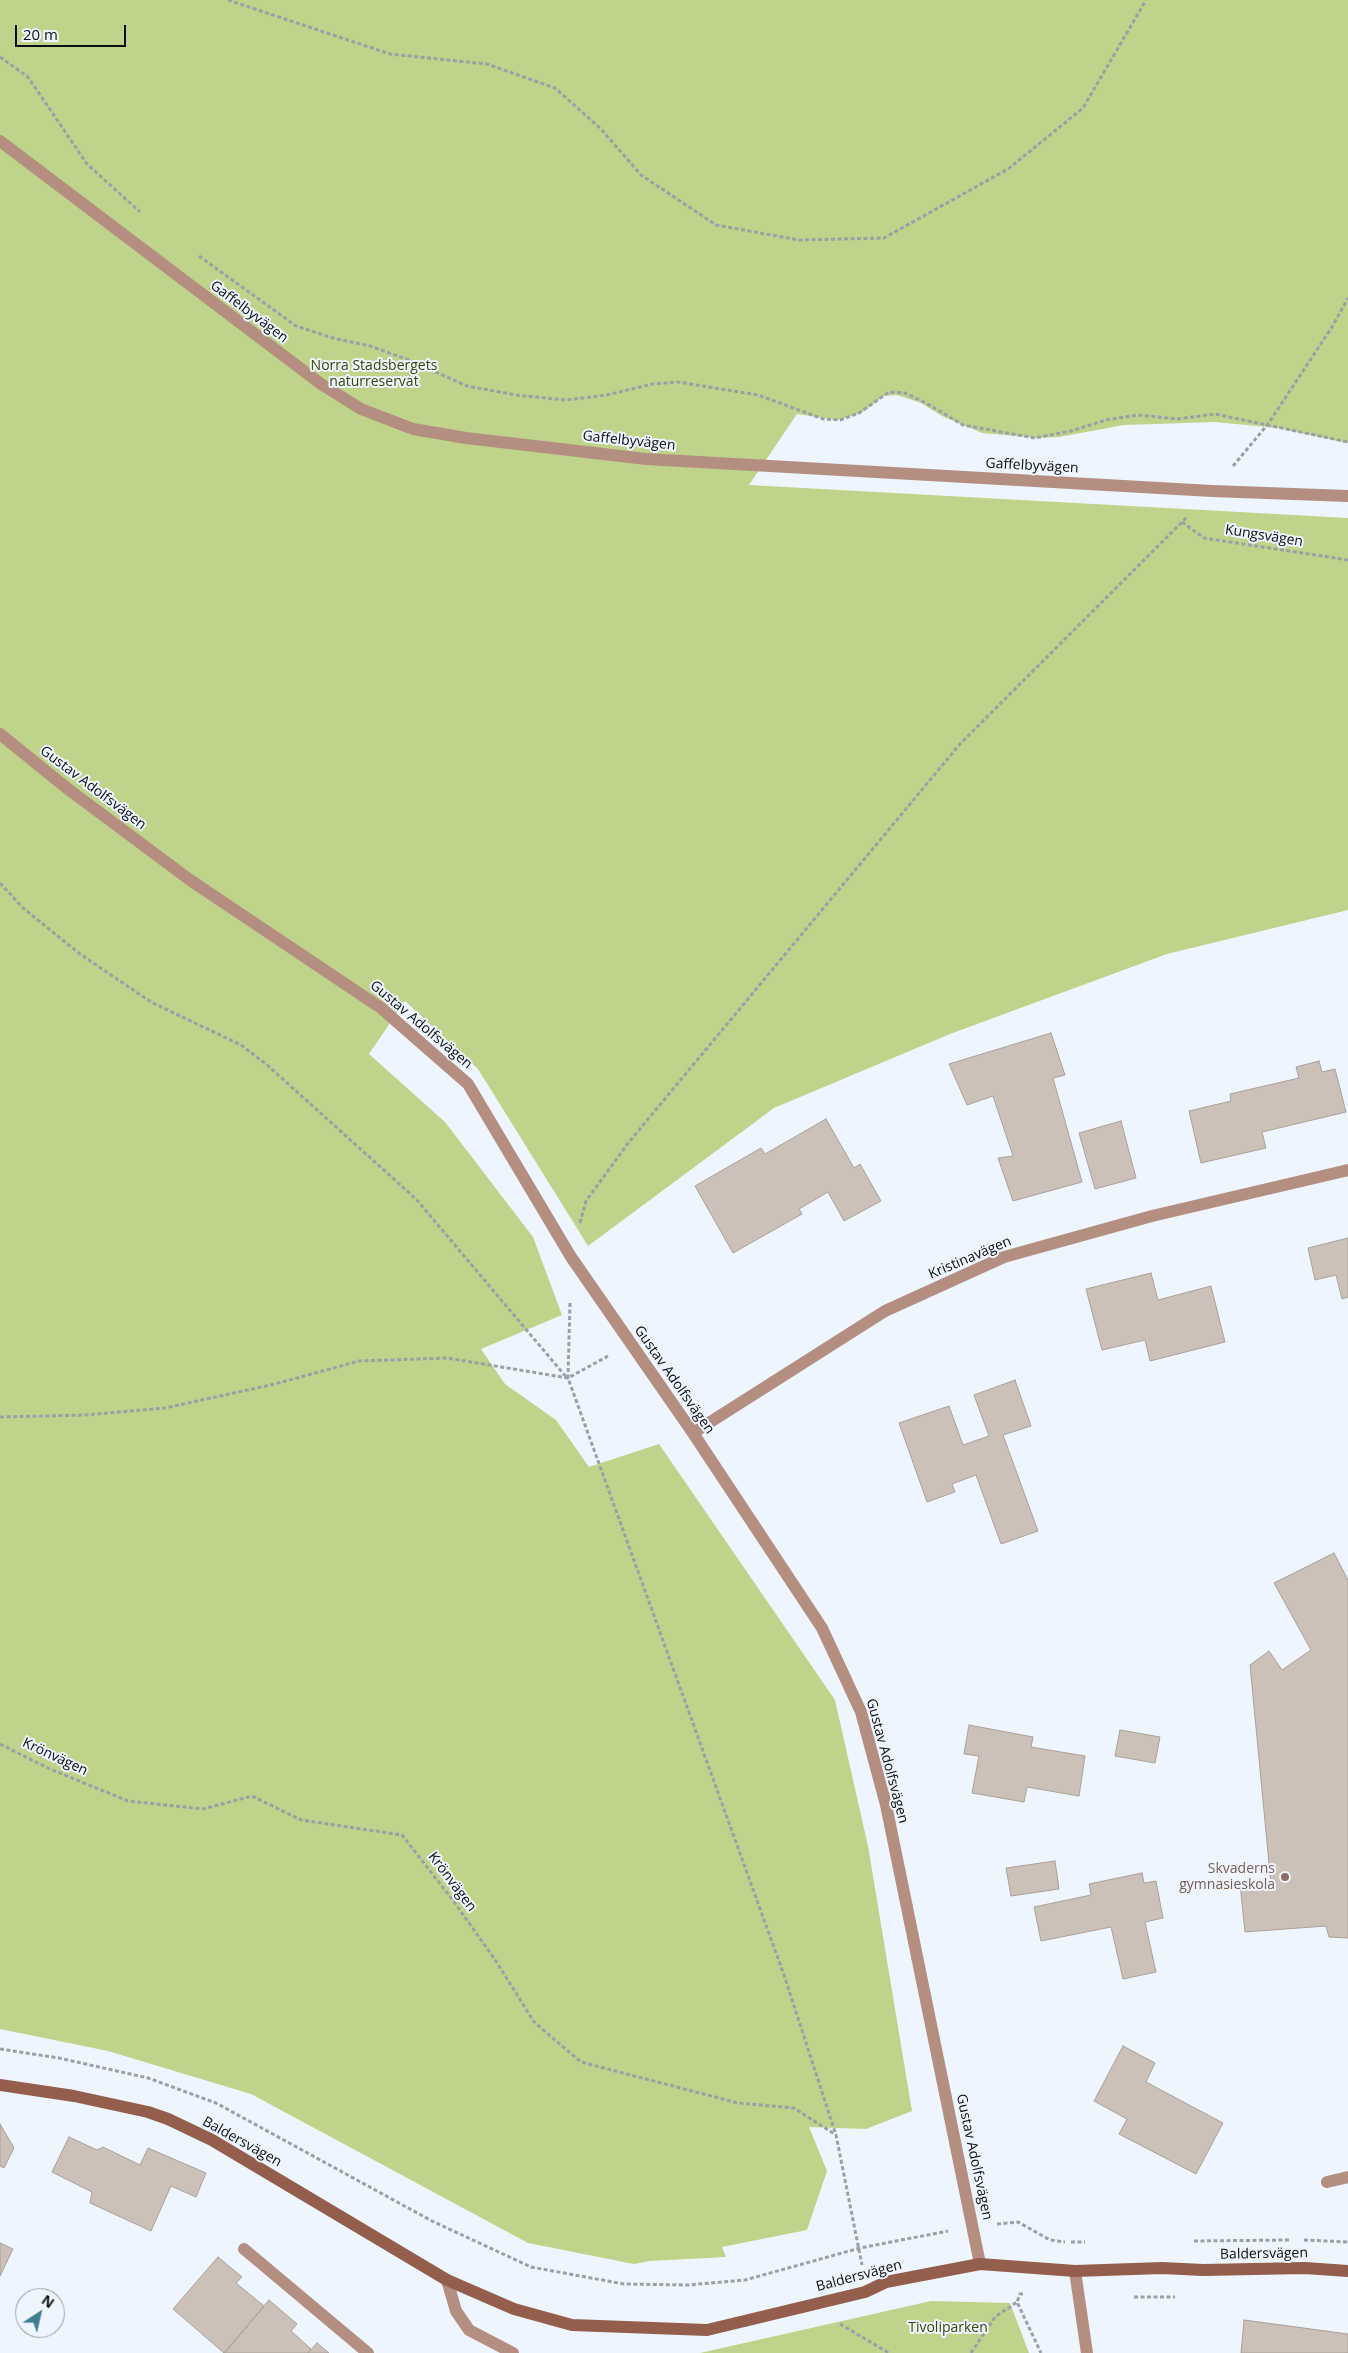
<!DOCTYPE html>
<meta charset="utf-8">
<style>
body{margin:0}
#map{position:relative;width:1348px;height:2353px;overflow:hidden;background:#eff5fe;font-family:"Open Sans",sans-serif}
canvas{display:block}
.north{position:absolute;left:15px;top:2288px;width:50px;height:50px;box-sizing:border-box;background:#eff5fe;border:1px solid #9499a0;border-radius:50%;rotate:35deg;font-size:14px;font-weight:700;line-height:20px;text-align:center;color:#0c0e12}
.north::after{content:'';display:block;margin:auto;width:18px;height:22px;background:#3d818f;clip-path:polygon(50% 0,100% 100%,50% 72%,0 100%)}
.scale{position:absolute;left:15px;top:25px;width:111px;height:22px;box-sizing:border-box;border:2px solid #0c0e12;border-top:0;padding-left:6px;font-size:15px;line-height:18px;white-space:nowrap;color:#0c0e12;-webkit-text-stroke:4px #eff5fe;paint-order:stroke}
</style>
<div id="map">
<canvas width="1348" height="2353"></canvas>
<div class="north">N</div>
<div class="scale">20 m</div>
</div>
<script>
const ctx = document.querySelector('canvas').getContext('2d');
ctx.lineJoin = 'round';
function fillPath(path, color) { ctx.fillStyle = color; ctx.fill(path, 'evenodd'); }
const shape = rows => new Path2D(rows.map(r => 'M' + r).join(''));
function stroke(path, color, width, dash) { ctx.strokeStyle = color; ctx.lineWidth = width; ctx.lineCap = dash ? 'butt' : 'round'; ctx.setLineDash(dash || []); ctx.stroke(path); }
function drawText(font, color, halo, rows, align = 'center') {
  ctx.font = font + ' "Open Sans",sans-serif'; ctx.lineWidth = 4; ctx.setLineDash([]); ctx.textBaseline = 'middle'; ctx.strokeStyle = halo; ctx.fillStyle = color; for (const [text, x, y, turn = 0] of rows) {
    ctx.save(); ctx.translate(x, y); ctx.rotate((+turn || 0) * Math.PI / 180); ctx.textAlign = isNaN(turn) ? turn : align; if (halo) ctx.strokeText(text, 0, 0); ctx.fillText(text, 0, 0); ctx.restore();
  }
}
fillPath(shape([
 [0,0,1348,0,1348,443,1277,428,1215,422,1124,425,1059,437,1037,438,982,433,942,416,921,403,897,395,884,396,861,413,837,420,797,414,749,485,1348,518,1348,910,1167,954,950,1034,774,1108,588,1246,478,1069,405,1001,369,1054,445,1122,533,1237,562,1315,481,1349,505,1384,556,1420,589,1467,659,1444,835,1700,868,1846,912,2111,866,2129,809,2127,827,2171,807,2230,722,2247,726,2257,650,2261,634,2264,528,2243,251,2094,108,2051,0,2029],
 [931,2301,1010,2303,1029,2353,700,2353]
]), '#bfd48a');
const building = shape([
 [1051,1033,1065,1075,1053,1078,1082,1182,1013,1201,998,1158,1013,1156,993,1096,967,1105,949,1064,1051,1033],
 [1319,1061,1322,1072,1335,1069,1346,1112,1262,1132,1266,1148,1201,1163,1189,1111,1231,1101,1230,1094,1299,1078,1296,1067,1319,1061],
 [826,1119,854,1168,860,1164,881,1201,844,1221,828,1192,799,1209,802,1214,733,1253,695,1186,761,1148,765,1154,826,1119],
 [1121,1121,1136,1178,1095,1189,1079,1133,1121,1121],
 [1348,1238,1348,1297,1342,1299,1336,1275,1315,1280,1308,1248,1348,1238],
 [1151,1273,1158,1300,1211,1286,1225,1342,1150,1361,1145,1340,1102,1350,1086,1289,1151,1273],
 [1015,1380,1031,1426,1003,1435,1038,1531,1001,1544,976,1475,952,1484,955,1492,927,1502,899,1423,949,1406,963,1445,989,1436,974,1395,1015,1380],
 [1334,1553,1348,1580,1348,1938,1329,1937,1326,1926,1245,1932,1240,1884,1271,1884,1250,1665,1269,1651,1282,1670,1311,1650,1274,1583,1334,1553],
 [969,1725,1033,1737,1031,1747,1085,1756,1079,1796,1027,1787,1024,1802,972,1793,979,1756,964,1754,969,1725],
 [1120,1730,1160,1737,1155,1763,1115,1756,1120,1730],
 [1055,1861,1059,1889,1011,1896,1006,1868,1055,1861],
 [1142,1873,1144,1883,1156,1881,1163,1918,1145,1922,1156,1972,1123,1979,1111,1927,1041,1941,1034,1907,1091,1895,1089,1884,1142,1873],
 [1123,2046,1155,2063,1146,2082,1223,2123,1196,2174,1119,2134,1127,2119,1094,2101,1123,2046],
 [0,2124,14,2148,4,2168,0,2166,0,2124],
 [69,2137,97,2150,103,2147,140,2165,148,2148,206,2173,196,2197,171,2186,151,2231,90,2203,92,2192,52,2172,69,2137],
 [0,2243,13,2249,0,2276,0,2243],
 [218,2257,242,2277,236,2283,264,2306,224,2353,173,2309,218,2257],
 [269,2300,297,2324,291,2331,311,2349,308,2353,225,2353,269,2300],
 [1244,2320,1348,2334,1348,2353,1241,2353,1244,2320],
 [317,2343,329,2353,308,2353,317,2343]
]);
fillPath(building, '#cbc1b9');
stroke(building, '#aaa098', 1);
stroke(shape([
 [228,0,390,54,487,64,555,88,601,129,641,175,716,225,799,240,884,238,1008,169,1083,108,1146,0],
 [0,57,28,77,87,164,140,212],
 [199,256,296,326,333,338,370,346,409,360,467,386,516,395,565,400,607,395,652,384,678,382,758,395,823,419,840,420,859,413,889,392,905,393,926,403,963,425,1035,438,1071,431,1106,420,1138,415,1177,419,1215,414,1348,442],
 [1233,466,1268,424,1332,327,1348,298],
 [1182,522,1204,538,1348,560],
 [0,883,23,908,80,954,151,1002,241,1045,266,1064,416,1199,567,1378],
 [580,1223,586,1201,629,1142,960,744,1188,516],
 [570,1303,568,1378,784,1975,836,2135,862,2265],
 [0,1417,85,1415,165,1408,275,1384,359,1361,447,1358,568,1378,608,1356],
 [0,1744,50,1769,128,1801,203,1809,252,1796,301,1820,402,1835,452,1899,496,1961,534,2022,581,2062,738,2103,794,2108,836,2135],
 [0,2049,59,2058,148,2078,216,2103,432,2221,531,2267,624,2284,688,2285,745,2280,860,2248,948,2231],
 [997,2224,1018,2222,1050,2240,1065,2242],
 [1304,2240,1348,2242],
 [1194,2241,1290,2240],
 [1071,2242,1085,2242],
 [1023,2294,1020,2294,1017,2302,1041,2353],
 [1134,2297,1175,2297],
 [840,2324,889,2353],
 [971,2353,995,2317,1017,2302]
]), '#9ba0a7', 3, [4, 2.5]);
stroke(shape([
 [1327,2182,1348,2177],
 [244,2249,368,2353],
 [447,2280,456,2311,469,2330,513,2353]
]), '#b48f81', 12);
stroke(shape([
 [0,141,321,384,361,409,413,429,466,438,646,459,1212,491,1348,496],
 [0,734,68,789,190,880,381,1008,468,1084,571,1257,693,1433,822,1628,861,1712,886,1805,980,2264],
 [693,1433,885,1311,1004,1257,1152,1216,1348,1170],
 [1075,2271,1087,2353]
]), '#b48f81', 12);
stroke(shape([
 [0,2085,74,2096,148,2112,168,2119,212,2140,447,2280,514,2309,572,2325,707,2330,865,2292,886,2282,980,2264,1075,2271,1162,2268,1203,2270,1305,2268,1348,2271]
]), '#935e4b', 12);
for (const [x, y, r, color] of [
 [1285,1877,5,"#8d6e63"]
]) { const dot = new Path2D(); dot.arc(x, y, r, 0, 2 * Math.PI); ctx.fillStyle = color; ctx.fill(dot); stroke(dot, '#eff5fe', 2); }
drawText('14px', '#0c0e12', '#eff5fe', [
 ["Gaffelbyvägen",249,312,37],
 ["Gaffelbyvägen",629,441,6],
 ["Gaffelbyvägen",1032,466,3],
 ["Kungsvägen",1264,536,9],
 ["Gustav Adolfsvägen",93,788,37],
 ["Gustav Adolfsvägen",421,1025,40],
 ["Kristinavägen",970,1258,-23],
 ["Gustav Adolfsvägen",674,1380,55],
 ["Krönvägen",55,1757,25],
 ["Gustav Adolfsvägen",887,1761,75],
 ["Krönvägen",452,1882,53],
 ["Baldersvägen",242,2142,29],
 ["Gustav Adolfsvägen",974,2157,78],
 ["Baldersvägen",1264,2254,-1],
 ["Baldersvägen",859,2276,-15]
]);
drawText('14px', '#394606', '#eff5fe', [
 ["Norra Stadsbergets",374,366],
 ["naturreservat",374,382],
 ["Tivoliparken",948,2328]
]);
drawText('14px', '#785e54', '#eff5fe', [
 ["Skvaderns",1275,1869],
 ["gymnasieskola",1275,1885]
], 'right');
</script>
